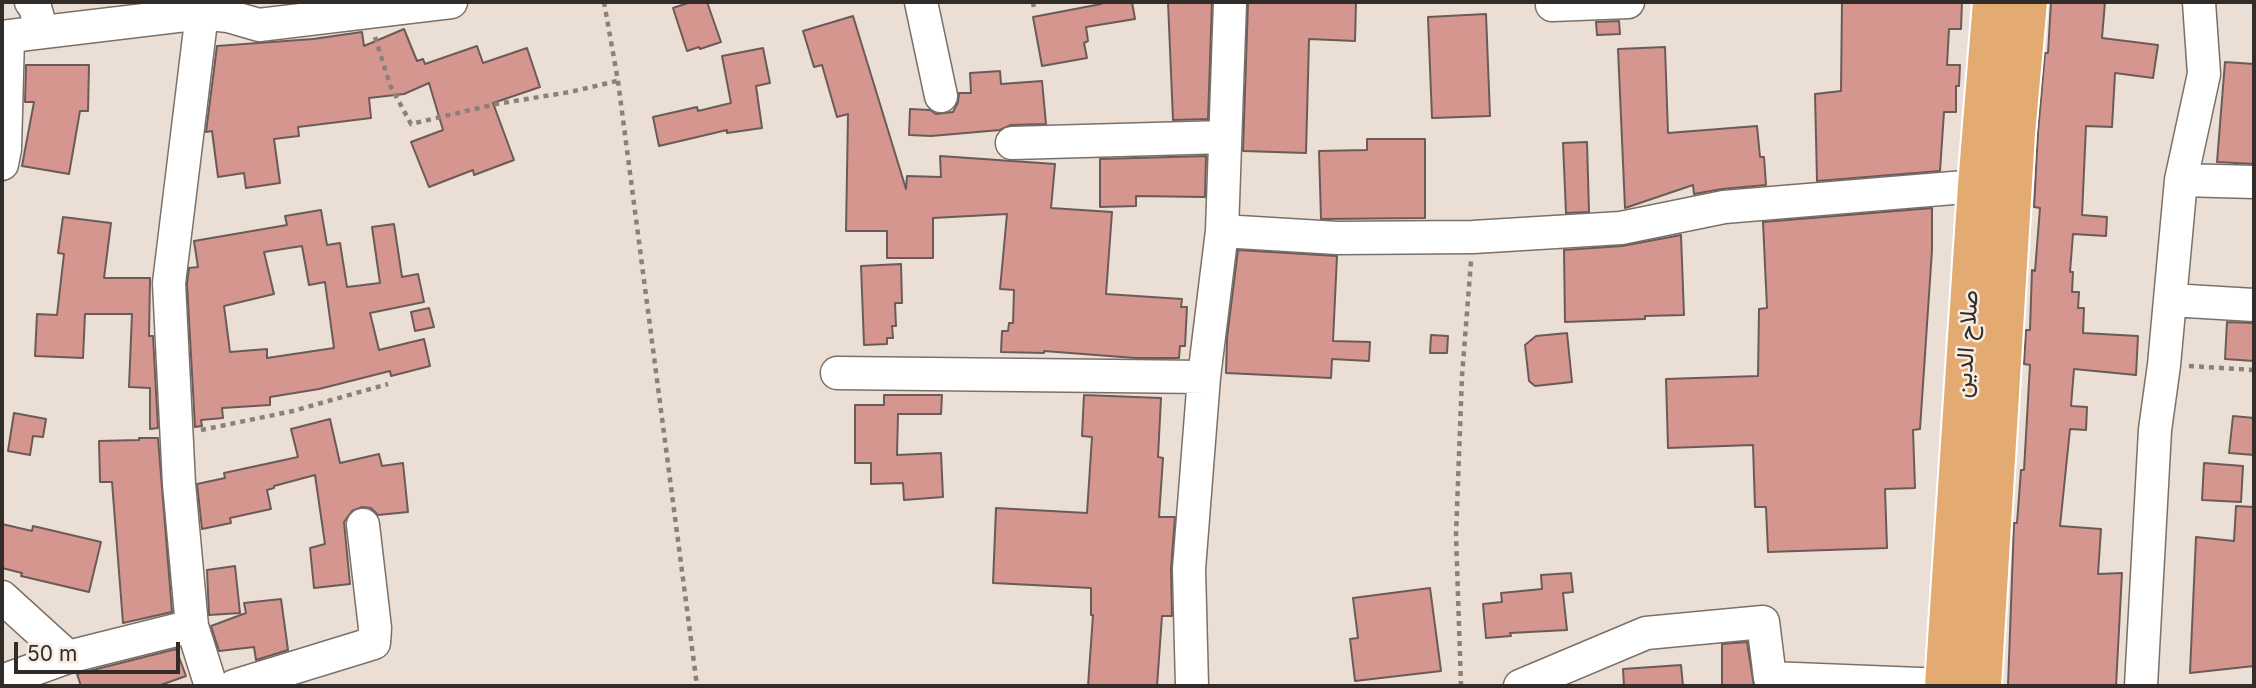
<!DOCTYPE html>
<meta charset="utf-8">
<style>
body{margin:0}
#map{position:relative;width:2256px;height:688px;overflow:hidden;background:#ebded4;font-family:Inter,sans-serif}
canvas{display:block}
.frame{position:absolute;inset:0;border:4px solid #312c28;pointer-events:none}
.scale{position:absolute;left:14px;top:642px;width:166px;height:32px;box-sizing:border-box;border:4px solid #312c28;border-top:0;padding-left:9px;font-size:21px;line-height:24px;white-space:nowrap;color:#312c28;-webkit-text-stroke:5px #f8ebe1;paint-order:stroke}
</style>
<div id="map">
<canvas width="2256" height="688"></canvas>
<div class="frame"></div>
<div class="scale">50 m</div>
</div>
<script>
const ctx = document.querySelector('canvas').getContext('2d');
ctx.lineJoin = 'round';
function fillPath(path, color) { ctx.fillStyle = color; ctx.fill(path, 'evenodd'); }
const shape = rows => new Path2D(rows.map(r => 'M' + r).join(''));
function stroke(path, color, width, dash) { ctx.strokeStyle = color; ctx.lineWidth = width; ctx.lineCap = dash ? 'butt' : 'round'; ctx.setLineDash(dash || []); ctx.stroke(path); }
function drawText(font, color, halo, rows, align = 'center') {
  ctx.font = font + ' Inter,Vazirmatn,sans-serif'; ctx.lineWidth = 5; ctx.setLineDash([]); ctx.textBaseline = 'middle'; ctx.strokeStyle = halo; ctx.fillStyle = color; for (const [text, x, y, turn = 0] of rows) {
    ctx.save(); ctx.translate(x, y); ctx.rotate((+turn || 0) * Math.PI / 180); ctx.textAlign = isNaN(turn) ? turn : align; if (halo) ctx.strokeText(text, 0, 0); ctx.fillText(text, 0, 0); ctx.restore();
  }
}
const building = shape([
 [691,2,707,2,721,42,700,49,699,47,687,51,673,8,691,2],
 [1101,2,1132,2,1135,19,1086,27,1088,41,1084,43,1087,58,1042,66,1033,17,1101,4,1101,2],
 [1168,2,1212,2,1208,119,1173,120,1168,2],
 [1248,2,1356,2,1355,41,1309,39,1306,153,1243,151,1248,2],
 [1842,2,1962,2,1961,29,1949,29,1947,65,1960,65,1959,86,1956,86,1956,112,1944,112,1940,171,1817,181,1815,94,1841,91,1842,2],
 [2051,2,2105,2,2102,38,2158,45,2153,78,2115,73,2112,127,2086,126,2082,215,2107,217,2106,236,2073,234,2070,272,2073,272,2072,292,2079,292,2078,308,2084,308,2083,333,2138,336,2136,375,2074,369,2071,406,2087,407,2086,430,2070,429,2060,526,2101,529,2098,574,2122,573,2116,686,2008,686,2014,523,2017,523,2021,470,2024,470,2030,365,2024,364,2026,330,2030,330,2032,270,2035,271,2040,208,2034,207,2038,132,2045,53,2048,53,2051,2],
 [1486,14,1490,116,1432,118,1428,17,1486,14],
 [853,16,906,189,907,176,941,177,940,156,1055,164,1051,208,1112,212,1106,294,1182,299,1181,307,1187,307,1185,346,1180,346,1179,358,1135,358,1044,351,1044,353,1001,352,1002,331,1008,331,1009,323,1013,323,1014,290,1000,289,1007,214,933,218,933,258,887,258,887,231,846,231,848,114,837,117,822,65,814,67,803,31,853,16],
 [1619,21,1620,34,1597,35,1596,22,1619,21],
 [404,29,417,61,423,59,425,64,477,46,483,63,527,48,540,87,493,103,514,160,474,175,473,170,429,187,411,142,443,130,429,83,404,94,369,98,371,118,298,127,299,136,274,139,280,183,246,188,244,173,218,177,212,131,206,132,217,46,313,39,362,32,364,46,404,29],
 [1665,47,1668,133,1757,126,1760,157,1764,157,1766,185,1722,189,1694,194,1693,185,1625,208,1618,49,1665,47],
 [763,48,770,83,756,86,762,128,727,133,727,130,659,146,653,117,697,107,698,111,731,103,722,56,763,48],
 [2225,62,2254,64,2254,164,2217,162,2225,62],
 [26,65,89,65,88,111,80,111,69,174,22,166,34,102,25,102,26,65],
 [1000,71,1001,84,1042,81,1046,124,1011,125,1000,130,931,136,909,135,910,109,930,110,936,114,953,112,958,102,959,93,971,93,970,73,1000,71],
 [1367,139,1425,139,1425,218,1321,219,1319,151,1367,150,1367,139],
 [1587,142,1589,212,1566,213,1563,143,1587,142],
 [1206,156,1205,197,1136,196,1136,206,1100,207,1100,159,1206,156],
 [1932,208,1932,250,1920,429,1913,430,1915,488,1885,489,1887,548,1768,552,1766,507,1755,507,1753,445,1668,448,1666,379,1758,376,1759,309,1767,308,1763,222,1932,208],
 [321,210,327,245,340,243,347,287,380,283,372,227,394,224,402,277,418,274,424,302,370,313,379,350,424,339,430,366,391,376,390,371,319,389,270,397,270,405,222,408,223,418,201,420,202,426,195,427,187,284,189,268,198,267,194,241,287,225,285,216,321,210],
 [302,246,309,285,325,282,334,348,267,358,267,349,230,352,224,306,274,294,264,252,302,246],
 [63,217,111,223,104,278,150,278,149,336,153,336,158,428,150,429,150,388,129,387,132,314,85,314,83,358,35,356,37,314,57,315,64,254,58,253,63,217],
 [1681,235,1684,315,1645,316,1645,319,1565,322,1564,250,1622,246,1681,235],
 [1238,250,1337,256,1333,341,1370,342,1369,361,1332,359,1331,378,1226,373,1227,338,1238,250],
 [901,264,902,303,895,303,896,326,892,326,893,338,887,338,887,344,864,345,861,266,901,264],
 [429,308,434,327,415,331,411,312,429,308],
 [2227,322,2254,323,2254,361,2225,359,2227,322],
 [1567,333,1572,382,1535,386,1529,381,1525,345,1536,336,1567,333],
 [1431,335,1448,336,1447,353,1430,353,1431,335],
 [884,395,942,395,941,414,898,414,897,455,941,453,943,497,904,500,903,483,871,484,871,463,855,463,855,405,884,405,884,395],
 [1084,395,1161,398,1158,457,1163,458,1159,517,1175,517,1171,569,1172,616,1162,616,1157,686,1088,686,1093,615,1091,615,1091,588,993,583,996,508,1087,513,1092,437,1082,436,1084,395],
 [14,413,46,419,43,437,33,436,30,455,8,451,14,413],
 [2233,416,2254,418,2254,455,2229,453,2233,416],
 [330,419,340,463,379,454,382,466,403,463,408,512,378,515,371,508,362,507,352,511,344,522,350,584,314,588,310,548,325,544,315,475,274,486,274,488,267,490,271,509,230,518,231,523,202,529,197,484,225,478,224,473,298,457,291,429,330,419],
 [139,438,158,438,172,612,123,623,112,482,100,482,99,441,139,440,139,438],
 [2204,463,2243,466,2241,502,2202,500,2204,463],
 [2236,506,2254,507,2254,666,2190,673,2196,537,2234,541,2236,506],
 [2,524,32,531,33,526,101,542,89,592,21,576,22,573,2,568,2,524],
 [235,566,240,613,209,615,207,570,235,566],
 [1571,573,1573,592,1563,593,1567,630,1510,633,1511,636,1486,638,1483,604,1502,602,1501,593,1542,589,1541,575,1571,573],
 [1430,588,1441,671,1355,681,1350,639,1358,638,1353,598,1430,588],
 [281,599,288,650,256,660,254,647,219,651,211,626,246,613,244,603,281,599],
 [1747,642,1754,686,1722,686,1722,644,1747,642],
 [176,649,186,676,158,686,81,686,77,674,176,649],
 [1681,665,1683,686,1624,686,1623,669,1681,665]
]);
fillPath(building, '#d5968f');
stroke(building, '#6a5b59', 2);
const minor = shape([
 [31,2,35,7,42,32],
 [196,2,202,13,169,283,179,484,192,626,211,686],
 [921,2,941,96],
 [1552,5,1628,2],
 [2,37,202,13,228,16,259,25,451,2],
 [1012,143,1225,137],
 [2,164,5,149,8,37],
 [2181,180,2254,182],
 [1222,231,1337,238,1473,237,1621,228,1724,207,1977,186],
 [2170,300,2254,305],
 [837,373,1204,377],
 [2,597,68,657,192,626],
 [2,681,68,657],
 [234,686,374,643,375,628,363,525],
 [1192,686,1189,569,1204,377,1222,231,1230,2],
 [1520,686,1646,633,1763,622,1770,678,1944,685],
 [2141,686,2155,430,2164,365,2181,180,2204,74,2199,2]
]);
const highway = shape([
 [1944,686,1977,186,1992,2],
 [1982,686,2016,133,2028,2]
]);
stroke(minor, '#7b7067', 35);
stroke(highway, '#fff', 42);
stroke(shape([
 [604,2,618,81,697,686],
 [1033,2,1034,9],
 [375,37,390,85,411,124,496,104,570,92,617,81],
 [2189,366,2254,370],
 [201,430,293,411,388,384],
 [1461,686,1456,535,1462,376,1471,261]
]), '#8a817a', 4.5, [5, 5]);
stroke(minor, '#fff', 32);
stroke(highway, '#e3ab72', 38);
drawText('24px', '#312c28', '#f8ebe1', [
 ["صلاح الدين",1967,344,-86]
]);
</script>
